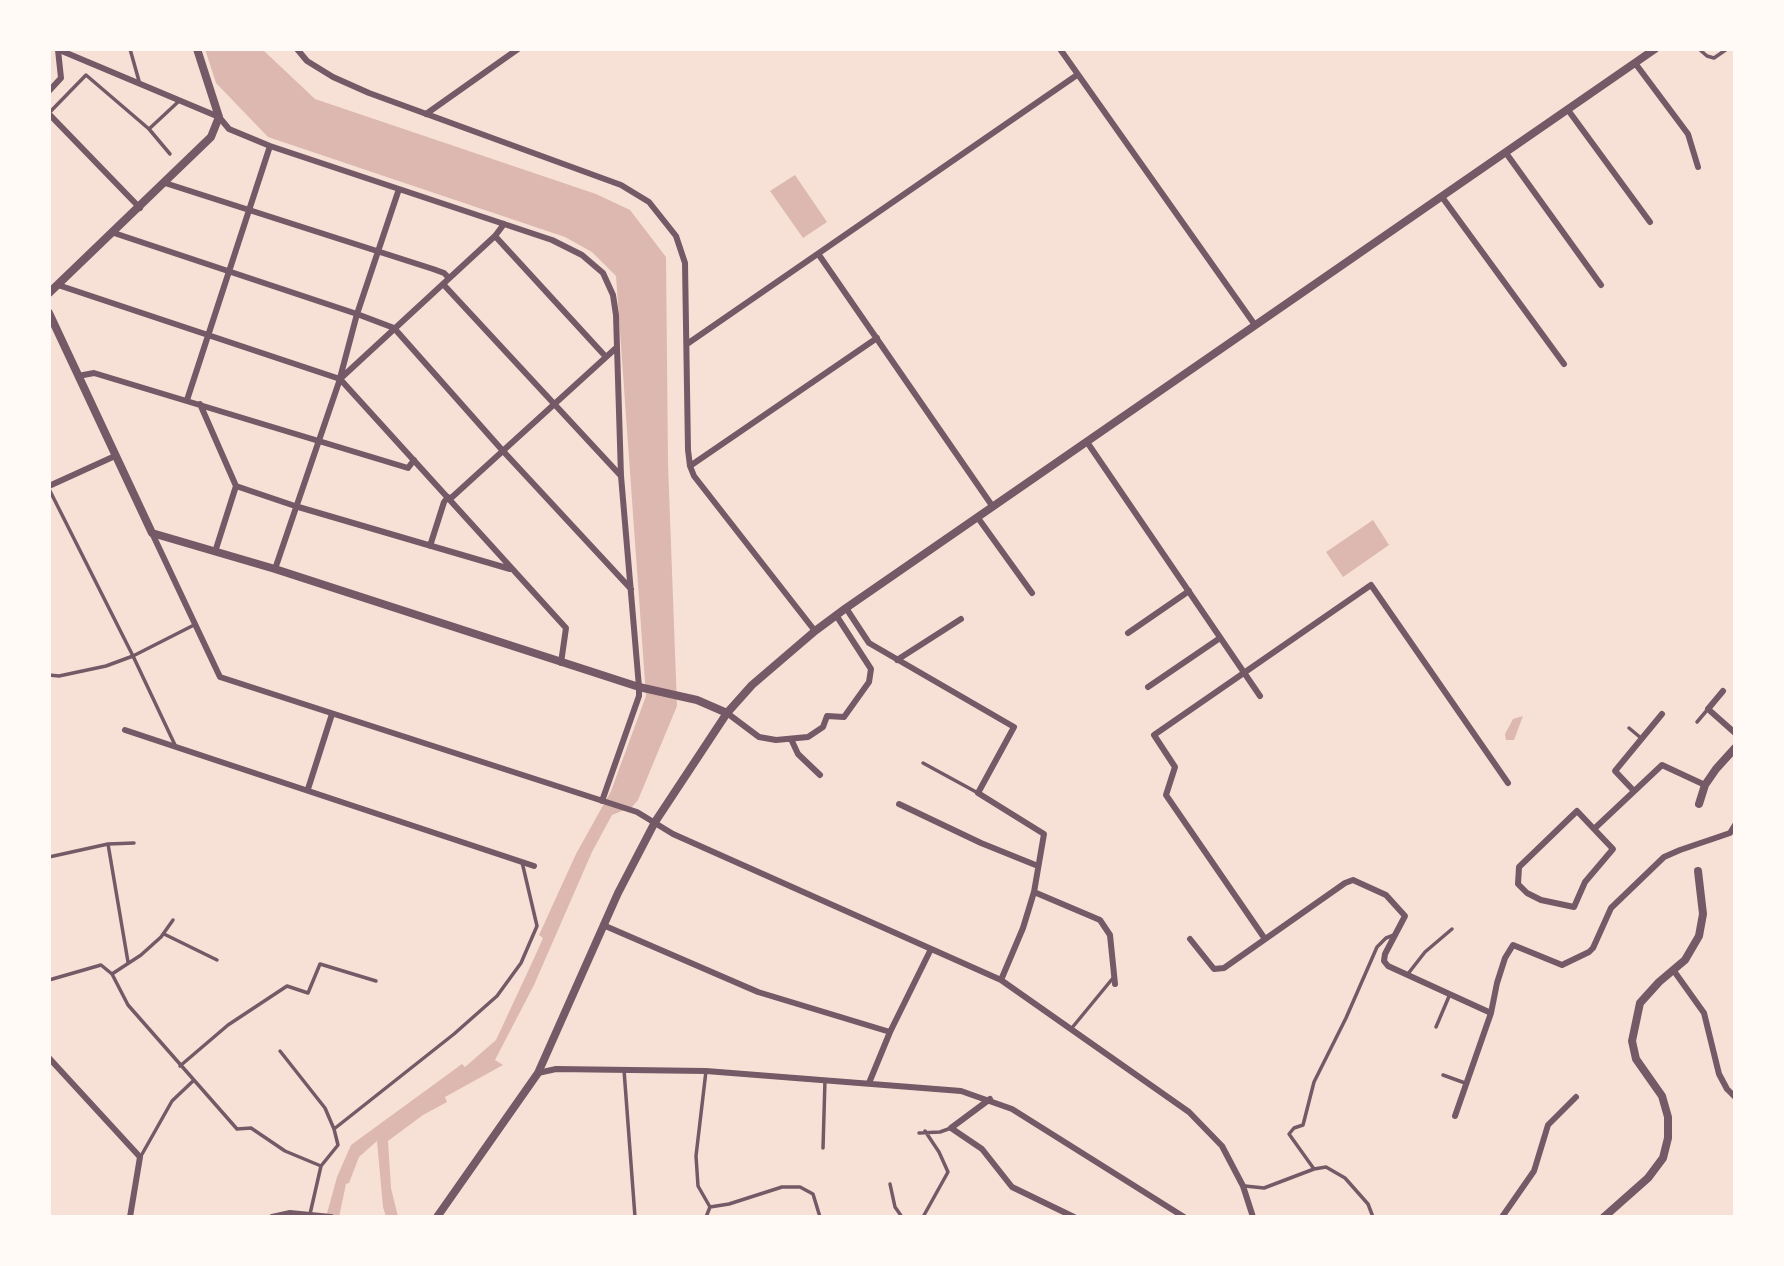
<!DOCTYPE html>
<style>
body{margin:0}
#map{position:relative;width:1784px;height:1266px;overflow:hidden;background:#f7e1d7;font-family:"Roboto Serif",serif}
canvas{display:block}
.frame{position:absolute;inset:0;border:51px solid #fffaf5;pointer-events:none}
</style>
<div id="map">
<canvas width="1784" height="1266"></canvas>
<div class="frame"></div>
</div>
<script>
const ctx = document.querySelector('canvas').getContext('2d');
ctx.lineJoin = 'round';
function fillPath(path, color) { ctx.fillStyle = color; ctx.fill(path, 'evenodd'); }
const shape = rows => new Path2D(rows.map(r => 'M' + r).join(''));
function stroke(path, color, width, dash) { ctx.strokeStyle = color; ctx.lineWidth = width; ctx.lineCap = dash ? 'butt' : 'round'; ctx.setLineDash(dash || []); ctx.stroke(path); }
fillPath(shape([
 [205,49,262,49,315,99,596,194,630,210,666,257,668,464,677,706,638,800,632,807,612,815,592,852,534,985,495,1060,503,1065,445,1097,447,1102,423,1115,388,1141,391,1188,398,1217,386,1217,383,1207,377,1141,359,1157,349,1183,346,1184,339,1217,326,1217,337,1177,351,1145,462,1064,465,1067,496,1040,536,954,543,938,539,935,576,854,611,791,646,696,616,276,592,252,565,237,268,137,216,83],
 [795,175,827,222,803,238,770,191],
 [1373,520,1389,545,1343,577,1326,552],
 [1523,716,1514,740,1506,740,1505,734,1513,719]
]), '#dcb8b0');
stroke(shape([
 [130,49,139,81],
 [1699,49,1707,56,1714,58,1727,49],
 [49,113,86,75,149,129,170,154],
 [149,129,178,102],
 [49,489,133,656,175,745],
 [49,675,59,676,106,666,133,656,194,625],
 [1697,722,1708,709],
 [1629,728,1641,738],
 [923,763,978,793],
 [108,844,128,962],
 [49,857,108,844,134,843],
 [173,920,161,937,141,955,112,974,128,1005,237,1129,251,1128,285,1151,321,1166],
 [164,934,217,960],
 [1407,975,1425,952,1452,929],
 [49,980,101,965,112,974],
 [1436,1027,1450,994],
 [1071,1029,1113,978],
 [280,1051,325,1108,334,1129],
 [180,1066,228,1025,287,986,308,993,320,964,376,981],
 [624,1070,635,1217],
 [1443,1075,1465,1083],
 [919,1133,940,1132,951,1128],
 [823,1148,825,1080],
 [141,1156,172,1101,193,1081],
 [1314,1169,1289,1134,1294,1128,1303,1125,1314,1082,1346,1018,1377,947,1386,938,1394,935],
 [890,1184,895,1207,902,1217],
 [1245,1186,1264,1188,1314,1169,1326,1167,1345,1178,1368,1204,1373,1217],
 [710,1207,729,1204,782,1187,800,1187,813,1194,820,1217],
 [310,1214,321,1166,338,1145,334,1129,454,1034,497,996,521,963,537,926,522,862],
 [706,1217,710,1207,698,1186,696,1156,706,1071],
 [923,1217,948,1172,939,1152,925,1131]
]), '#755966', 3.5);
stroke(shape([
 [57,49,219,117,229,129,270,146,552,240,582,255,603,273,613,295,616,315,621,476,639,687,639,696,602,801],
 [297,49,307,61,333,77,369,93,621,185,649,202,676,236,685,263,688,450,690,466,694,476,815,631],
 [1060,49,1255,325],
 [1635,63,1688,134,1698,167],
 [49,91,61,78,58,50],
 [1568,110,1650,222],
 [49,114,140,208],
 [426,114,518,49],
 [1506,153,1601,285],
 [165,183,433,269,444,273,449,278],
 [1442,197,1564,364],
 [114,233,357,314,394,328,503,451,631,589],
 [495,236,606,357],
 [819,255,993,507],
 [443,284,621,476],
 [58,285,340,379,566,628,561,663],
 [687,344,1077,75],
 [78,376,94,373,408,468,414,460],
 [340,378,357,314,399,189],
 [187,400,270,146],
 [200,404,236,486,295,506,510,569],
 [1087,442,1260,696],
 [690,466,877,338],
 [49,486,115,456],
 [450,499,616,348],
 [978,518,1032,593],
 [152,533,220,677,637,812,673,834,1001,980,1189,1112,1222,1146,1243,1186,1253,1217],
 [430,546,444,502,448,497],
 [215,552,236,486],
 [275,569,340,379,495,236,504,224],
 [846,608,869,643,1014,727,978,793,1044,834,1034,892,1023,928,1001,980],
 [1128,633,1189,591],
 [897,660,961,619],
 [1148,687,1220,638],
 [1723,691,1708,709,1735,733],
 [727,713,759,737,776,740,808,737,823,727,827,716,844,717,869,682,871,669,836,615],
 [125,730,534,866],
 [791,739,798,754,820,775],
 [308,789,332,714],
 [1634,791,1615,771,1662,714],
 [899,804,981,843,1038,866],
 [1594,829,1577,811,1519,867,1518,884,1527,893,1541,900,1574,907,1585,882,1613,849,1594,829,1662,765,1705,785],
 [1034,892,1100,920,1110,935,1115,984],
 [603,925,758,992,890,1032],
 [1190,939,1214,969,1224,968,1345,883,1353,880,1386,895,1405,916,1385,954,1384,961,1388,966,1491,1013],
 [1265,939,1166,795,1175,767,1154,735,1371,585,1508,783],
 [1674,971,1704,1013,1719,1074,1727,1089,1735,1097],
 [49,1058,140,1157,130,1217],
 [538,1073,556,1069,706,1071,961,1091,1012,1109,1184,1217],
 [869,1083,890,1032,931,949],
 [990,1099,951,1128,982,1149,1012,1187,1074,1217],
 [1455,1116,1491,1013,1497,983,1505,958,1513,945,1562,965,1589,952,1593,948,1611,908,1664,857,1680,850,1730,833,1735,825],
 [272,1217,290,1213,331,1217],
 [1502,1217,1534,1171,1548,1125,1576,1097]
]), '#755966', 6);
stroke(shape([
 [49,293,211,137,219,117,197,49],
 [49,313,152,533,275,569,639,687,697,700,727,713],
 [1699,804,1705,785,1716,769,1735,748],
 [437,1217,538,1073,618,893,655,822,727,713,752,685,815,631,846,608,1655,49],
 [1604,1217,1648,1178,1663,1158,1668,1138,1668,1117,1662,1096,1636,1059,1632,1041,1640,1003,1659,982,1685,960,1699,936,1703,914,1698,871]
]), '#755966', 8);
</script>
